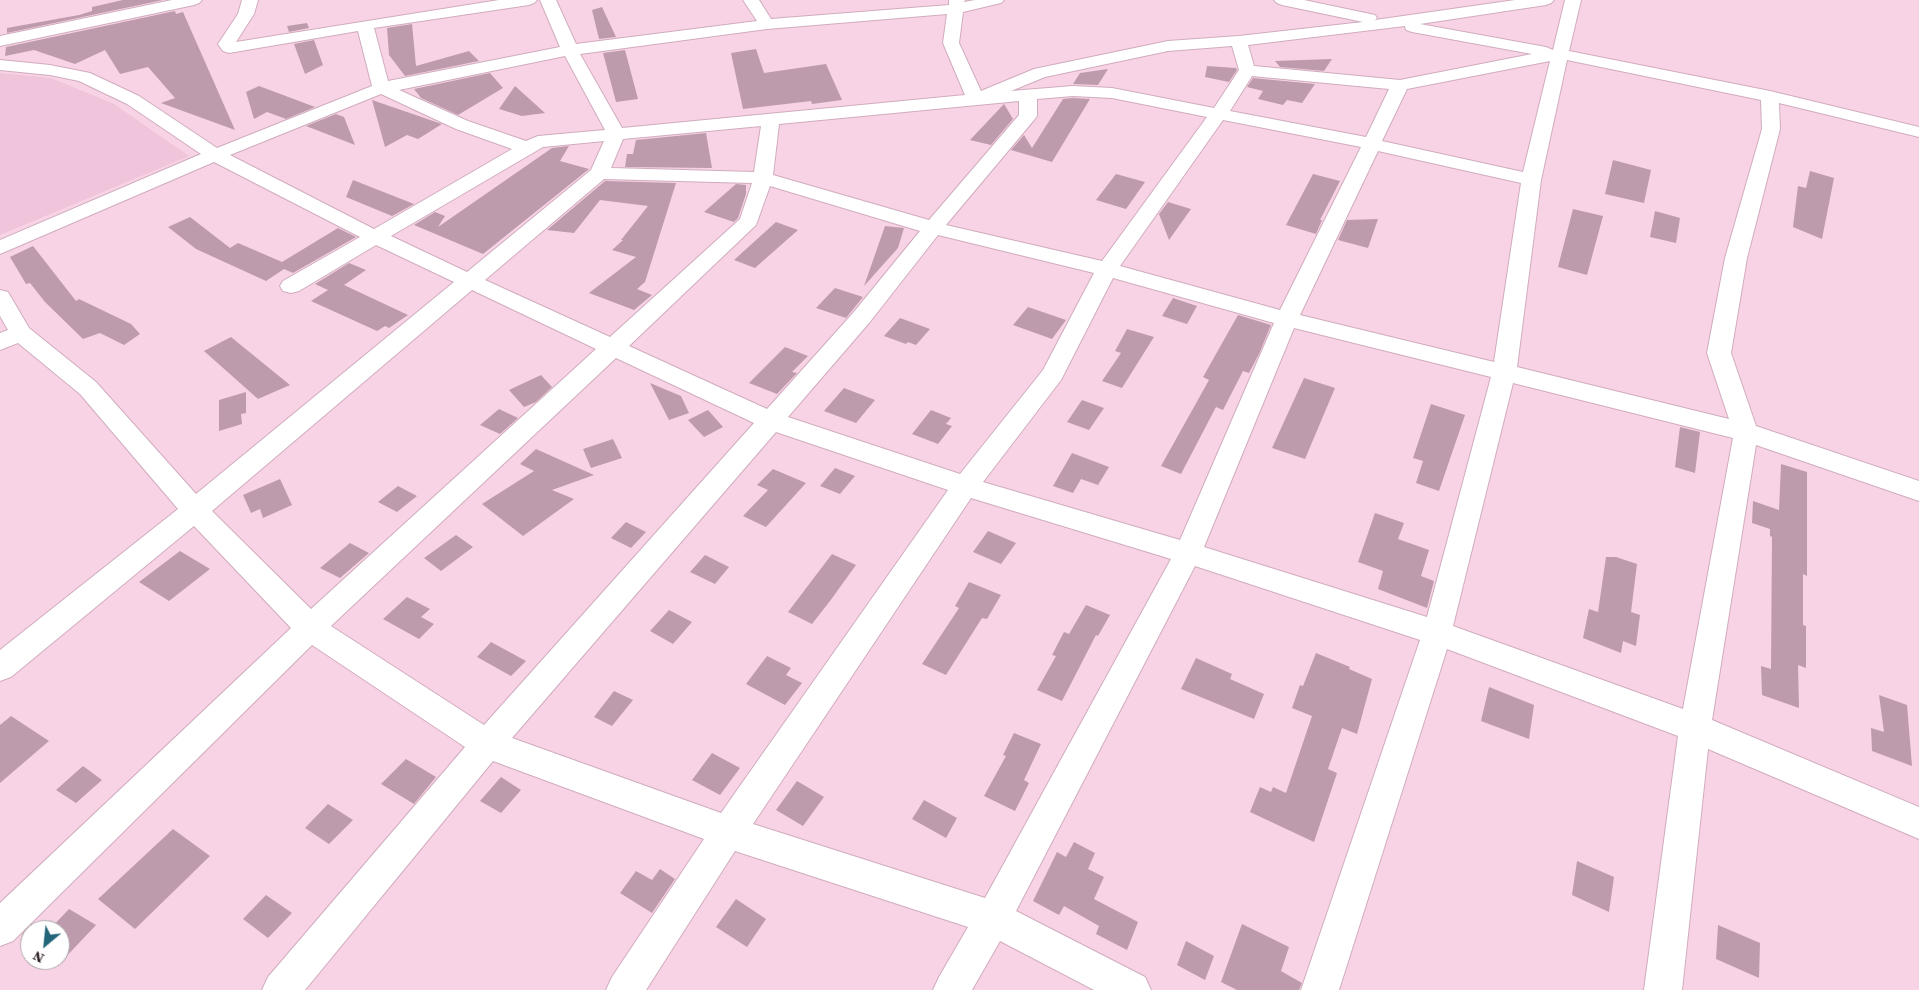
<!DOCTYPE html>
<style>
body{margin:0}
#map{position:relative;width:1919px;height:990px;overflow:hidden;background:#f8d3e5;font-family:"Source Serif 4",serif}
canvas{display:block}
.north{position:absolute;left:20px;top:920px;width:50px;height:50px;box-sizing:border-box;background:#fff;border:1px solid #a8a3a6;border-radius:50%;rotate:208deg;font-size:14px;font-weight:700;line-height:20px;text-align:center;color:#261920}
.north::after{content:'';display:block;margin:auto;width:18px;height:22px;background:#236679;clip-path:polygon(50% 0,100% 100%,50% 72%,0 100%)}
</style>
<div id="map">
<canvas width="1919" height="990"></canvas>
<div class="north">N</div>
</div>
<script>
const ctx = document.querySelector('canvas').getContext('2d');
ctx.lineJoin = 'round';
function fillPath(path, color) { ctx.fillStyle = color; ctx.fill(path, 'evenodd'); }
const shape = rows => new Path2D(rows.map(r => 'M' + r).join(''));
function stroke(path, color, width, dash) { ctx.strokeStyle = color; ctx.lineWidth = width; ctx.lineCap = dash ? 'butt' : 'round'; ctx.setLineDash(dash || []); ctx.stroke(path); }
fillPath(shape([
 [0,73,51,78,114,104,189,156,0,235]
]), '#f0c4db');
fillPath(shape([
 [123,0,163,0,7,33,7,28,79,15,92,11,92,7],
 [602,7,616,37,599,39,592,10],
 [175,11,176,14,183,12,235,130,161,103,175,98,148,67,120,74,105,50,75,64,34,50,5,56,6,47],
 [307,23,309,28,289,32,287,26],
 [412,24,416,66,469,51,479,61,405,76,389,55,387,28],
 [314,40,323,65,305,74,294,44],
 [756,49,764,73,826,64,842,100,812,104,811,101,743,109,731,53],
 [625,50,638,99,616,102,603,53],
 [1332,59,1324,71,1280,67,1275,61],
 [1207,66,1236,68,1237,70,1229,82,1205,77],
 [1108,69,1098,85,1073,84,1080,73],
 [490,73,503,88,458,115,421,98,414,89],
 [1253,78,1315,84,1302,103,1287,100,1283,105,1258,99,1263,91,1247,87],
 [259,86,315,107,286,119,267,112,254,119,246,92],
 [515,86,545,113,522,116,499,109],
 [1073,98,1090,99,1052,162,1011,150,1024,135,1032,148,1063,99],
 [372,100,436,122,442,124,418,139,407,135,385,147],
 [1004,104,1013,119,991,145,970,140],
 [336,114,344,117,355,145,306,126],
 [706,133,712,168,625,167,627,154,633,154,636,140],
 [569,146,560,161,589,169,483,254,414,225,435,212,445,216,438,227,552,148],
 [1613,160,1651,170,1644,203,1605,194],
 [1810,171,1834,178,1822,239,1793,227,1798,186,1806,188],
 [1116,174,1145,182,1126,209,1096,200],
 [1313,174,1340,181,1320,220,1322,220,1316,234,1286,225],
 [353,180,414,204,392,216,346,197],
 [605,181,676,183,645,282,637,289,652,295,634,310,589,293,636,257,612,250,623,240,621,240,648,206,600,200,574,233,547,230],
 [736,184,746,185,746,194,738,218,734,222,704,212],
 [1168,202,1191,209,1169,240,1159,214],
 [1573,209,1603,216,1587,275,1558,267],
 [1655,211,1680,218,1676,243,1650,237],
 [190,217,230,248,238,243,282,262,338,228,356,237,293,273,284,269,266,281,196,249,168,227],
 [1378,219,1368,248,1338,240,1347,220],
 [776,222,798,230,755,268,734,260],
 [885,226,904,228,898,248,864,286],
 [33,246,76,301,79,299,131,324,140,334,124,345,100,333,83,339,45,302,30,283,26,284,10,257],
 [349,263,366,270,344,285,408,315,389,328,385,326,377,331,311,301,328,290,315,284],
 [835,288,863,297,846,318,816,308],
 [1173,298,1197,306,1187,324,1162,316],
 [1028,307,1066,320,1052,339,1013,325],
 [1238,315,1271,325,1259,354,1249,373,1243,371,1223,410,1216,407,1181,474,1161,466,1209,380,1203,377],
 [900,318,930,329,916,345,908,342,906,344,884,336],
 [1127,329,1154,337,1122,388,1102,381,1121,353,1115,351],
 [231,337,290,385,258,399,204,351],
 [785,347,808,356,792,372,797,373,777,394,749,383],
 [541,375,552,387,536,402,524,407,509,390],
 [1304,378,1335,388,1305,459,1272,448],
 [650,383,681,396,689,413,669,420],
 [844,388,875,400,856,423,824,411],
 [246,392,246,413,241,414,242,424,219,431,219,400],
 [1082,400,1104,408,1089,430,1067,422],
 [1431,404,1465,415,1439,491,1416,483,1423,461,1413,458],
 [499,409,518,418,500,434,480,425],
 [708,410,723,427,704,437,688,420],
 [931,410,951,418,946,424,952,426,938,444,912,434],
 [1680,427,1700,432,1695,473,1675,467],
 [613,439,622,458,591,468,583,449],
 [536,449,594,475,552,490,574,499,523,536,482,504,534,471,520,464],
 [1072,453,1109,467,1098,485,1081,479,1073,493,1053,486],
 [1781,464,1807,472,1807,576,1803,574,1803,625,1806,626,1806,668,1798,665,1799,708,1762,695,1761,666,1771,669,1772,537,1770,536,1770,529,1752,523,1753,501,1779,510],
 [835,468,855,476,840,494,820,486],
 [773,469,806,483,766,527,743,516,768,490,757,485],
 [280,479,292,505,263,518,260,509,251,513,243,495],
 [398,486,417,496,397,512,378,502],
 [1375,513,1404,523,1398,539,1429,550,1421,576,1434,581,1427,608,1378,589,1383,571,1358,562],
 [626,522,646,532,631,548,611,538],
 [988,531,1016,543,1001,564,973,552],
 [456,535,473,547,441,571,424,558],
 [350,543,369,553,340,578,320,568],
 [180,551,210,569,169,601,139,582],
 [832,554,856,565,830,601,812,624,788,612],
 [705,555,729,567,715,584,690,572],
 [1606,557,1616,557,1637,564,1631,612,1640,615,1636,646,1623,641,1621,653,1583,638,1589,609,1598,612],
 [969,582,1001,595,987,619,982,618,946,675,922,664,959,608,955,606],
 [407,597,430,609,421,617,434,624,419,639,383,619],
 [1086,605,1110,615,1098,636,1096,635,1062,701,1037,690,1056,656,1052,655,1064,632,1069,634],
 [669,610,692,622,673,644,650,631],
 [491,642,526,661,511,676,477,657],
 [1316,653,1350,667,1349,669,1372,679,1357,734,1342,728,1328,769,1337,773,1314,842,1250,812,1260,787,1271,792,1273,787,1286,793,1312,716,1292,708,1300,685,1303,686],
 [767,656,791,668,786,675,802,683,785,705,746,684],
 [1196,658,1232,674,1230,679,1264,694,1254,719,1181,689],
 [1489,687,1534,705,1529,739,1481,721],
 [614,691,633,700,612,726,594,717],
 [1879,695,1907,705,1912,766,1872,751,1871,728,1884,732],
 [11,716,49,741,0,783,0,725],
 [1014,733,1041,744,1024,780,1029,783,1015,811,984,796,1006,756,1003,755],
 [712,753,740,768,720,795,692,780],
 [406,759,436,777,414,804,381,784],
 [83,766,102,780,76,803,56,790],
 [501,777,521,790,501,813,480,801],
 [797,781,824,797,803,826,776,810],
 [924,800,957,818,946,838,912,819],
 [328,804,353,820,329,844,305,828],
 [173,829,210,856,135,929,98,899],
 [1074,842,1095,853,1088,869,1104,877,1094,899,1138,922,1127,950,1096,934,1099,926,1064,906,1059,915,1033,901,1057,852,1066,857],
 [1577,861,1614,877,1609,912,1572,895],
 [660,869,675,879,652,913,620,893,636,871,652,880],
 [266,895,292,913,268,938,243,919],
 [736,899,766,919,747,947,716,927],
 [69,909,96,925,61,962,59,960,60,930,49,930],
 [1242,924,1289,947,1281,971,1302,983,1299,990,1237,990,1221,982],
 [1718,925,1760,943,1759,978,1716,959],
 [1186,941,1214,956,1205,980,1177,965]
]), '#bd9bac');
const street = shape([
 [172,0,202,0,199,3,194,5,0,46,0,36,172,0],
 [242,0,258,0,254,14,236,42,499,0,537,0,534,3,529,5,374,28,388,81,560,47,540,0,556,0,576,44,757,21,743,0,759,0,771,19,949,5,949,0,965,0,964,2,975,0,1004,0,1001,3,963,12,959,43,981,91,1034,69,1168,41,1239,36,1363,22,1282,5,1277,3,1274,0,1304,0,1375,15,1377,18,1375,20,1515,0,1554,0,1551,3,1546,5,1420,24,1546,47,1553,50,1565,0,1581,0,1569,51,1770,91,1919,127,1919,137,1779,103,1780,129,1747,258,1731,353,1756,426,1919,481,1919,501,1756,445,1712,720,1919,807,1919,839,1708,749,1682,990,1644,990,1678,736,1447,649,1339,990,1301,990,1420,640,1195,566,1016,911,1145,977,1151,990,1094,990,1000,941,972,990,933,990,939,977,968,927,735,851,646,990,606,990,612,977,704,839,493,761,305,990,262,990,268,977,465,747,312,645,13,941,0,946,0,903,291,628,194,526,11,677,0,681,0,650,178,509,80,394,18,343,0,350,0,333,8,330,0,316,0,290,8,292,29,328,96,382,196,494,454,282,376,245,299,291,291,293,283,291,280,286,283,281,360,237,214,162,0,254,0,240,201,154,127,104,79,81,50,75,0,70,0,60,50,65,90,73,139,96,217,148,372,86,358,31,229,53,223,51,218,44,238,14,242,0],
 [947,14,943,43,965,95,622,128,580,54,767,29,947,14],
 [1405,26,1406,30,1412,32,1532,54,1400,80,1254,66,1248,45,1405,26],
 [1232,46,1239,70,1214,108,1112,88,1073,86,1011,91,1045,77,1168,51,1232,46],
 [565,56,605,130,538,136,526,141,468,121,399,90,565,56],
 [1567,60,1761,100,1762,129,1725,258,1707,353,1729,419,1517,367,1541,180,1567,60],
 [1550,61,1523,172,1382,141,1407,89,1550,61],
 [1252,76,1389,89,1366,137,1230,111,1252,76],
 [381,94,456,129,512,149,374,229,230,155,381,94],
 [1073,96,1112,98,1207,117,1102,261,946,225,1034,120,1037,116,1037,99,1073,96],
 [1019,101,1019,115,929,220,773,175,779,124,1019,101],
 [1223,120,1361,147,1280,310,1120,266,1223,120],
 [761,126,754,172,611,168,623,139,761,126],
 [604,141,591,170,467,272,391,236,543,147,604,141],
 [1378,151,1521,183,1494,362,1300,315,1378,151],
 [604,179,752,183,740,219,610,337,485,280,604,179],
 [770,186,920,231,853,313,767,409,629,346,756,225,770,186],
 [938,235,1094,273,1043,370,960,474,788,417,869,323,938,235],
 [1113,278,1274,323,1180,540,983,482,1061,380,1113,278],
 [472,290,596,349,311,609,212,511,472,290],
 [1294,328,1491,377,1427,617,1204,547,1294,328],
 [616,358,754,423,484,725,331,626,616,358],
 [1513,383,1733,438,1683,709,1453,626,1513,383],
 [776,432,948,490,721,813,512,738,776,432],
 [971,498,1171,559,985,898,753,824,971,498]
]);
stroke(street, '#d0acbe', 2);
fillPath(street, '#fff');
</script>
